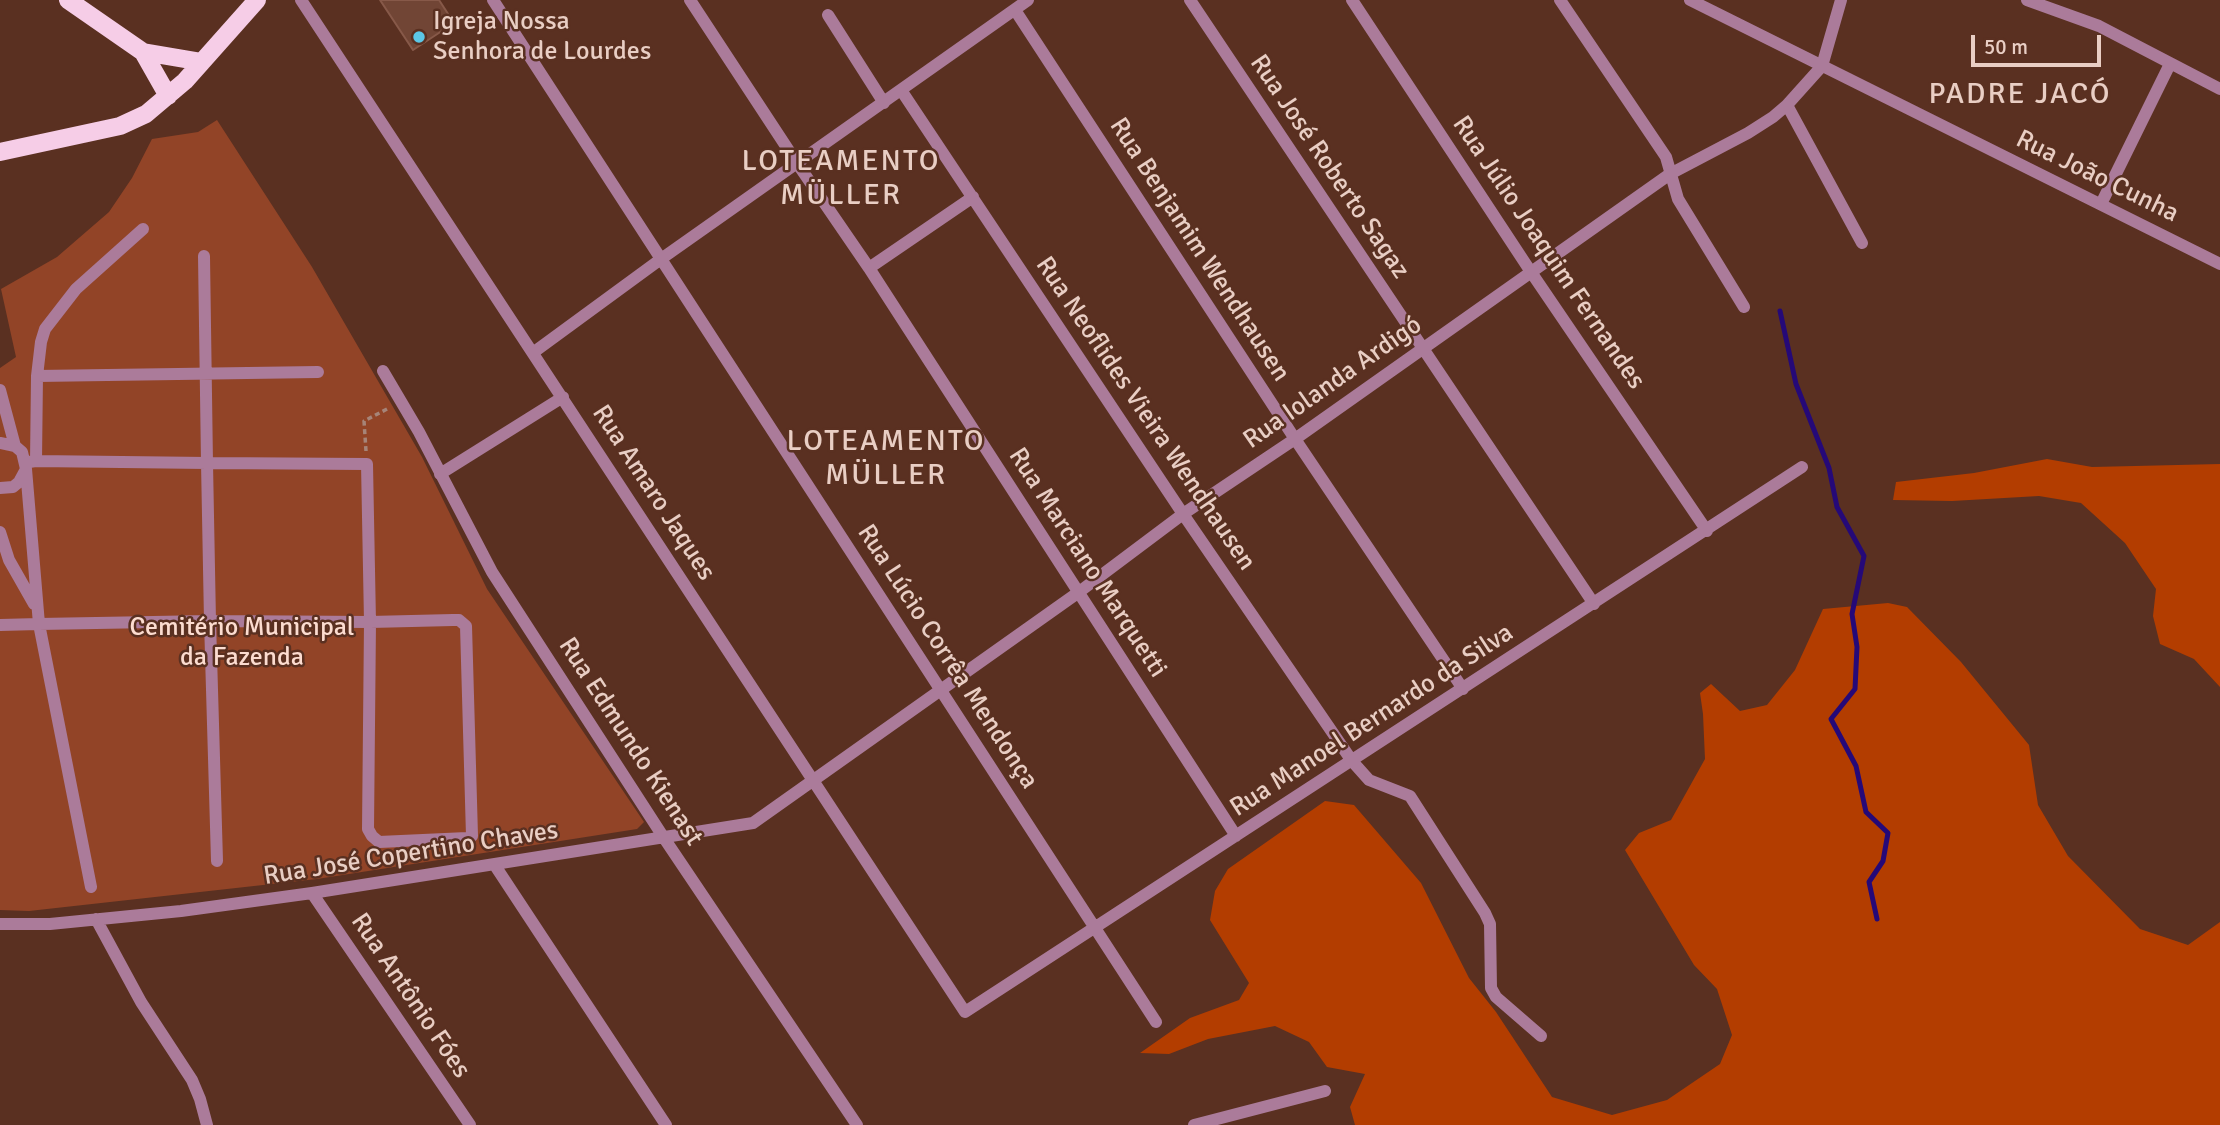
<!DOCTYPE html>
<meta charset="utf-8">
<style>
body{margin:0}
#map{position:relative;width:2220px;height:1125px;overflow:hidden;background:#5a3021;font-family:Signika,sans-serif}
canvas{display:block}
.scale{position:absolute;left:1971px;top:35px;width:130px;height:32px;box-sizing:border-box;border:4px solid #e9cec4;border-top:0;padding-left:9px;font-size:21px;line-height:24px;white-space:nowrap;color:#e9cec4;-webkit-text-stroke:5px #5a3021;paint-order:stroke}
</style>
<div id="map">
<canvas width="2220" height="1125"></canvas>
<div class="scale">50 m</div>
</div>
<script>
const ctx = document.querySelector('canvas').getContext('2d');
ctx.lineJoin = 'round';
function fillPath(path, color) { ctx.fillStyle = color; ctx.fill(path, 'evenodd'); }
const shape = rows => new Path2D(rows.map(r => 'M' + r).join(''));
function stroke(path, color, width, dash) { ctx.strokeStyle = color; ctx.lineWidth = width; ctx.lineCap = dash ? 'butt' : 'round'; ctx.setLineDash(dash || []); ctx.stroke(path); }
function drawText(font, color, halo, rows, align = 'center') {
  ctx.font = font + ' Signika,sans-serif'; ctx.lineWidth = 5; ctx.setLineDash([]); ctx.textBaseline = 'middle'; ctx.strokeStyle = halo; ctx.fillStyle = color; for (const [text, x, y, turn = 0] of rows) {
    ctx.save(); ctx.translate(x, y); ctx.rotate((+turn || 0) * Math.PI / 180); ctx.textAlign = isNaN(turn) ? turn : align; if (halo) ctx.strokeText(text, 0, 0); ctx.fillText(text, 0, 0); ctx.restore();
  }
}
fillPath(shape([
 [217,120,312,267,422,457,487,589,644,822,637,829,317,879,29,911,0,910,0,368,16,357,1,289,57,257,109,212,132,178,152,139,198,132]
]), '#924427');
fillPath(shape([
 [2047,459,2092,467,2220,464,2220,687,2194,659,2160,644,2153,616,2156,589,2125,543,2081,503,2039,496,1952,501,1893,500,1896,482,1974,473],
 [1888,603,1907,607,1961,662,2029,745,2038,805,2068,856,2140,929,2188,945,2220,922,2220,1125,1355,1125,1350,1107,1365,1074,1327,1067,1309,1042,1275,1026,1208,1039,1169,1054,1140,1053,1190,1018,1239,1000,1249,983,1210,920,1215,891,1228,869,1325,801,1354,805,1421,883,1469,978,1496,1012,1552,1097,1612,1115,1667,1100,1720,1064,1732,1035,1717,989,1694,965,1625,850,1639,833,1671,820,1705,759,1703,714,1700,693,1711,684,1740,711,1767,705,1795,670,1823,609]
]), '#b33d00');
stroke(shape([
 [1780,311,1796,384,1829,468,1837,507,1864,556,1852,614,1857,647,1855,689,1831,719,1856,766,1866,812,1888,833,1883,861,1869,882,1877,919]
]), '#250978', 5);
const building = shape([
 [380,0,439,0,454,23,413,50,380,0]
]);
fillPath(building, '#714535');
stroke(building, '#875949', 2);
stroke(shape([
 [366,451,364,421,389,408]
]), '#a68478', 3.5, [5, 3.5]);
stroke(shape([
 [301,0,965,1012,1802,467],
 [493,0,1156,1022],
 [690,0,797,163,869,268,1236,836],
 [1190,0,1594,604],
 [1352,0,1531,272,1707,531],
 [1560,0,1666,157,1678,199,1744,307],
 [1690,0,2220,264],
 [2027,0,2099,26,2220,89],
 [1015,10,1295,439,1463,689],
 [828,15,884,103],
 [901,90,1183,514,1352,761,1369,780,1410,796,1485,913,1490,924,1491,988,1496,997,1541,1036],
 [1787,105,1862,243],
 [2101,204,2170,64],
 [869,268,973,197],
 [534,352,661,259,1028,0],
 [383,371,419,432,492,572,664,838,857,1125],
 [37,376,41,342,45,329,76,289,143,229],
 [0,390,15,446],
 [0,443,15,446,22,452,26,469,19,482,13,487,0,488],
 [36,461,207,463,204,256],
 [29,462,36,461,37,376,318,372],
 [26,469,39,624,210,621,370,622,453,620,459,620,466,626,472,836,467,838,379,842,372,836,368,829,370,622,367,464,207,463,210,621,217,861],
 [440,474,563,397],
 [0,532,9,560,34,604],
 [0,625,39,624,91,887],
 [494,864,666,1125],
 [312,893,470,1125],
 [96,919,141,1002,192,1080,200,1099,207,1125],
 [0,924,50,924,181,911,312,893,753,823,1079,592,1183,514,1295,439,1670,174,1748,133,1773,117,1787,105,1822,66,1841,0],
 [1194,1125,1325,1091]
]), '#ab7b9a', 12);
stroke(shape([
 [68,0,143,52,202,62],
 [143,52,168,96],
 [0,152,120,126,146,114,185,81,257,0]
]), '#f6cde7', 18);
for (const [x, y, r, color] of [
 [419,37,7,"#5cc7e7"]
]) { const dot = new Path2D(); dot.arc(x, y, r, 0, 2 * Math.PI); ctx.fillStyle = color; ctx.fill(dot); stroke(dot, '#5a3021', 2.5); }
drawText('26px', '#e9cec4', '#5a3021', [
 ["Igreja Nossa",433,22],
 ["Senhora de Lourdes",433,52]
], 'left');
drawText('26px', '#e9cec4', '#5a3021', [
 ["Rua José Roberto Sagaz",1329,167,56],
 ["Rua João Cunha",2097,177,26],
 ["Rua Benjamim Wendhausen",1199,250,57],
 ["Rua Júlio Joaquim Fernandes",1548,253,56],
 ["Rua Iolanda Ardigó",1333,383,-35],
 ["Rua Neoflides Vieira Wendhausen",1145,414,56],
 ["Rua Amaro Jaques",653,493,57],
 ["Rua Marciano Marquetti",1087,563,57],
 ["Rua Lúcio Corrêa Mendonça",947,657,57],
 ["Rua Manoel Bernardo da Silva",1372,721,-33],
 ["Rua Edmundo Kienast",630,742,57],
 ["Rua José Copertino Chaves",411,854,-9],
 ["Rua Antônio Fóes",410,996,56]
]);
drawText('26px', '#fcdcd0', '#5a3021', [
 ["Cemitério Municipal",242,628],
 ["da Fazenda",242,658]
]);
ctx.letterSpacing = '2px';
drawText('30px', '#e9cec4', '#5a3021', [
 ["PADRE JACÓ",2020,95],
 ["LOTEAMENTO",841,162],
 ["MÜLLER",841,196],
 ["LOTEAMENTO",886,442],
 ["MÜLLER",886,476]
]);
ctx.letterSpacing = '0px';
</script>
